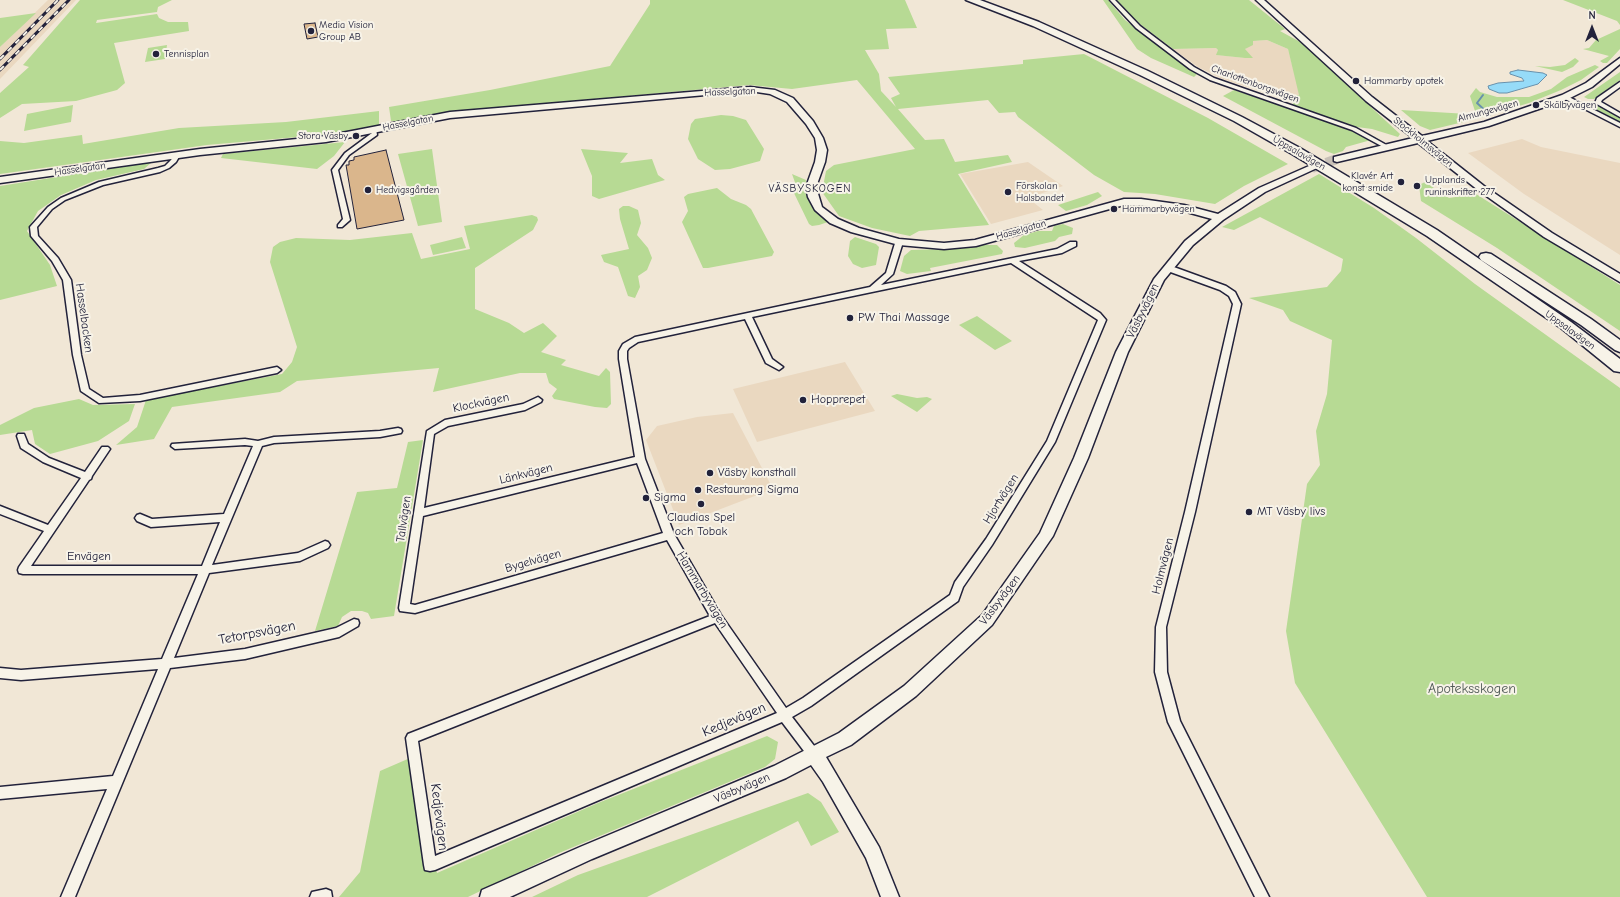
<!DOCTYPE html>
<meta charset="utf-8">
<style>
body{margin:0}
#map{position:relative;width:1620px;height:897px;overflow:hidden;background:#f1e7d6;font-family:"Comic Neue",sans-serif}
canvas{display:block}
.north{position:absolute;left:1572px;top:8px;width:40px;height:40px;-webkit-text-stroke:3px #f7f3e8;paint-order:stroke;rotate:0deg;font-size:11px;font-weight:700;line-height:16px;text-align:center;color:#22223b}
.north::after{content:'';display:block;margin:auto;width:14px;height:18px;background:#22223b;clip-path:polygon(50% 0,100% 100%,50% 72%,0 100%)}
</style>
<div id="map">
<canvas width="1620" height="897"></canvas>
<div class="north">N</div>
</div>
<script>
const ctx = document.querySelector('canvas').getContext('2d');
ctx.lineJoin = 'round';
function fillPath(path, color) { ctx.fillStyle = color; ctx.fill(path, 'evenodd'); }
const shape = rows => new Path2D(rows.map(r => 'M' + r).join(''));
function stroke(path, color, width, dash) { ctx.strokeStyle = color; ctx.lineWidth = width; ctx.lineCap = dash ? 'butt' : 'round'; ctx.setLineDash(dash || []); ctx.stroke(path); }
function drawText(font, color, halo, rows, align = 'center') {
  ctx.font = font + ' "Comic Neue",sans-serif'; ctx.lineWidth = 4; ctx.setLineDash([]); ctx.textBaseline = 'middle'; ctx.strokeStyle = halo; ctx.fillStyle = color; for (const [text, x, y, turn = 0] of rows) {
    ctx.save(); ctx.translate(x, y); ctx.rotate((+turn || 0) * Math.PI / 180); ctx.textAlign = isNaN(turn) ? turn : align; if (halo) ctx.strokeText(text, 0, 0); ctx.fillText(text, 0, 0); ctx.restore();
  }
}
fillPath(shape([
 [48,0,76,0,0,79,0,47],
 [1267,40,1288,49,1300,95,1274,95,1225,80,1198,67,1173,49,1216,48,1218,50,1217,55,1245,58,1245,49,1253,41],
 [1522,139,1541,147,1620,163,1620,255,1524,194,1468,153],
 [1028,162,1063,186,1028,198,1043,210,991,224,960,174],
 [845,362,875,411,757,442,733,389],
 [733,413,773,489,679,525,646,440,657,426,697,417]
]), '#ead8c0');
fillPath(shape([
 [80,0,172,0,158,7,157,12,97,20,96,23,157,14,159,18,168,22,188,22,189,31,114,43,125,83,117,90,76,101,22,104,0,118,0,93,29,67,23,65],
 [650,0,905,0,917,28,886,29,889,49,865,50,879,74,881,91,896,107,891,98,900,94,888,77,1023,64,1023,60,1084,54,1208,118,1288,164,1244,186,1215,204,1155,194,1124,192,1094,175,1018,117,1015,112,999,113,988,100,898,109,925,140,944,139,955,162,1008,155,1012,162,958,174,989,225,919,231,910,236,872,228,839,216,822,192,826,171,834,165,915,149,857,80,792,89,749,85,463,111,400,122,391,121,389,107,490,90,610,66,650,4],
 [1103,0,1108,0,1125,20,1197,74,1194,77,1151,58,1137,49],
 [1116,0,1249,0,1285,29,1280,31,1302,43,1400,134,1398,137,1372,129,1357,127,1294,106,1290,95,1299,95,1288,49,1267,40,1253,41,1253,45,1245,49,1253,58,1245,58,1216,55,1218,50,1216,48,1173,49,1132,18],
 [1563,0,1620,0,1620,25,1617,21],
 [36,13,0,47,0,18],
 [1620,29,1620,49,1607,63,1603,63,1600,61,1609,56,1583,49,1589,48,1596,40],
 [167,45,165,59,145,62,148,48],
 [1575,58,1579,61,1573,67,1562,72,1535,66,1550,67,1565,65],
 [1595,65,1599,67,1581,80,1561,90,1529,103,1476,119,1430,130,1420,126,1401,110,1468,114,1475,111,1470,96,1476,88,1480,92,1497,97,1529,97,1551,89,1567,77],
 [1620,72,1620,80,1594,99,1588,99,1584,97],
 [1234,90,1317,118,1361,134,1371,140,1346,147,1343,151,1334,154,1326,151,1223,96],
 [1592,101,1620,117,1620,122,1584,103],
 [73,105,71,122,24,131,27,114],
 [379,111,379,125,332,134,207,145,0,174,0,141,24,143,82,135,83,144,179,128,286,122],
 [721,115,733,116,746,120,764,149,760,161,730,169,715,170,698,159,688,139,691,124,695,119],
 [345,142,334,156,317,169,221,158,223,154],
 [432,149,442,222,418,226,398,154],
 [581,149,628,153,620,163,652,159,658,175,665,180,599,199,592,196,592,176],
 [152,162,144,169,96,180,61,195,38,211,27,231,50,265,57,286,0,300,0,186],
 [792,174,806,180,805,186,808,197,813,209,828,222,819,225,812,226,809,224,793,191,797,188],
 [1319,174,1374,208,1416,238,1475,284,1620,388,1620,897,1427,897,1295,683,1286,631,1307,484,1320,465,1316,431,1327,394,1332,340,1290,321,1283,310,1249,298,1327,287,1341,271,1343,259,1260,217,1234,230,1222,227],
 [1425,182,1449,198,1476,194,1620,285,1620,331,1497,248,1421,201,1419,185],
 [717,188,731,199,746,205,751,209,774,252,772,256,708,268,703,268,682,222,688,211,684,197,688,194],
 [1098,192,1102,196,1087,205,1066,211,1058,205],
 [623,206,629,206,638,210,641,223,637,235,648,248,652,258,647,270,638,276,640,287,635,298,628,296,618,267,604,262,601,255,629,249,620,219,619,209],
 [532,215,537,217,538,220,533,230,475,268,475,309,509,323,524,333,543,323,557,336,541,352,566,360,561,365,599,376,606,368,610,372,611,404,607,408,595,407,554,399,552,396,557,389,549,383,546,373,520,373,433,392,439,368,297,381,280,392,172,407,154,439,116,445,137,427,146,400,282,374,292,362,297,347,270,262,273,247,280,242,296,238,350,240,412,233,421,259,470,249,464,226],
 [1063,224,1073,228,1072,234,1059,237,1055,241,1025,248,1015,247,1014,243,1024,235,1038,231,1052,231,1054,226],
 [462,237,466,248,433,255,430,245],
 [855,237,876,244,879,247,876,265,862,268,853,264,848,256,850,241],
 [979,245,997,245,1003,251,1002,254,930,268,931,271,907,274,900,271,904,256,911,250,950,249],
 [977,316,1012,341,995,350,959,325],
 [897,394,917,398,927,397,932,399,917,412,891,396],
 [79,399,93,405,135,404,129,421,98,441,50,454,35,444,32,430,0,435,0,425,34,408],
 [423,440,394,616,371,619,368,613,362,611,351,611,342,617,338,626,315,631,357,492,397,488,408,442],
 [767,736,778,742,775,759,765,767,559,853,468,897,339,897,360,872,380,771,410,758,437,873,598,803],
 [808,793,821,802,839,832,811,846,798,821,647,897,532,897,578,875]
]), '#b7da94');
const water = shape([
 [1518,70,1543,73,1547,75,1538,84,1507,93,1499,93,1489,89,1488,86,1498,83,1524,81,1522,78,1510,74,1510,72,1518,70]
]);
fillPath(water, '#96dbf8');
stroke(water, '#6891ac', 1);
stroke(shape([
 [1483,95,1477,103,1490,115]
]), '#6891ac', 2);
const building = shape([
 [315,23,318,37,307,39,304,24,315,23],
 [386,150,404,220,357,229,346,165,349,165,349,161,354,160,354,157,386,150]
]);
fillPath(building, '#dab68c');
stroke(building, '#22223b', 1);
stroke(shape([
 [1312,168,1337,159]
]), '#c8c0b7', 10, [10, 5]);
const street = shape([
 [1110,0,1115,0,1140,26,1194,67,1214,78,1356,128,1390,147,1385,148,1352,130,1210,80,1190,69,1136,28,1110,0],
 [1620,82,1620,87,1602,100,1601,102,1620,113,1620,117,1595,103,1597,98,1620,82],
 [1563,96,1567,96,1620,123,1620,127,1563,98,1563,96],
 [372,129,376,129,377,135,349,155,338,170,350,220,342,227,338,227,338,225,343,219,332,170,345,153,372,133,372,129],
 [175,154,180,155,176,162,169,168,160,172,103,185,65,200,52,209,37,227,38,236,58,258,71,280,81,355,89,389,103,398,140,395,277,367,281,370,277,373,140,401,99,403,81,391,73,355,63,280,52,261,31,236,30,227,48,207,61,198,99,182,158,168,165,166,171,160,175,154],
 [896,240,899,240,903,242,893,274,881,285,1057,249,1070,242,1076,242,1076,246,1062,253,1019,261,1100,313,1106,320,1055,442,992,545,963,587,958,601,811,706,792,717,818,751,820,755,818,759,814,761,810,759,782,722,435,870,430,871,425,870,424,865,406,738,408,734,710,616,667,540,415,613,400,611,399,608,427,431,445,420,523,404,538,397,542,400,541,402,525,410,448,426,434,434,424,508,635,457,619,359,619,351,623,344,635,337,870,287,886,273,896,240],
 [1011,263,1098,320,1047,441,986,539,955,582,950,595,803,698,786,708,721,615,674,534,645,459,627,359,627,351,629,348,638,342,745,319,766,363,779,370,783,367,772,359,752,317,1011,263],
 [637,463,663,533,415,605,410,604,423,516,637,463],
 [715,623,777,713,435,856,418,741,715,623],
 [1165,266,1171,266,1226,286,1235,292,1241,304,1195,512,1166,627,1167,672,1180,721,1269,897,1255,897,1168,722,1155,672,1156,627,1185,512,1233,304,1229,296,1220,290,1165,270,1165,266],
 [398,428,401,429,402,431,401,433,380,437,274,443,262,446,212,565,298,553,325,541,328,542,330,545,328,548,300,561,209,573,174,658,245,649,336,628,354,619,358,620,359,623,358,626,339,637,245,659,170,668,75,897,61,897,107,789,0,799,0,787,113,776,158,669,21,680,0,678,0,668,21,670,162,659,198,574,23,574,19,573,18,570,19,567,44,531,0,514,0,506,48,525,81,478,43,462,21,448,17,436,18,434,24,434,28,444,49,458,85,472,102,447,108,447,110,449,92,476,91,479,89,480,31,566,202,566,220,522,151,527,137,521,135,518,137,515,140,514,152,519,224,514,253,446,245,445,175,449,171,446,172,444,245,439,258,441,274,437,380,431,398,428],
 [326,889,331,891,332,897,310,897,312,892,326,889]
]);
const secondary = shape([
 [1256,0,1264,0,1372,97,1422,136,1484,122,1562,95,1586,83,1620,58,1620,64,1592,87,1568,99,1489,126,1427,141,1484,186,1552,233,1620,274,1620,282,1544,237,1478,190,1418,143,1337,162,1334,161,1334,157,1413,138,1366,101,1256,0],
 [750,87,775,90,793,98,813,121,823,138,827,150,825,162,816,187,822,207,838,219,859,228,899,239,944,243,975,240,1124,199,1141,199,1184,205,1218,214,1259,188,1309,166,1312,165,1317,168,1265,192,1223,220,1193,245,1164,280,1128,352,1088,458,1053,536,992,625,916,696,851,745,826,757,879,847,899,897,881,897,866,858,823,782,811,765,786,778,592,859,510,897,480,897,482,890,580,847,774,766,839,733,904,686,982,615,1040,533,1074,458,1116,352,1154,279,1185,241,1212,219,1183,211,1141,205,1124,205,976,246,944,249,899,245,851,232,830,223,815,210,808,197,806,187,815,162,817,150,815,138,806,124,787,102,770,94,750,91,450,118,326,142,200,155,0,183,0,177,200,149,326,136,450,112,750,87]
]);
const highway = shape([
 [966,0,980,0,1039,22,1148,71,1242,117,1300,148,1437,230,1571,322,1620,359,1620,372,1614,371,1561,328,1427,236,1292,154,1234,121,1140,75,1033,26,966,0],
 [1486,253,1491,254,1591,319,1620,340,1620,352,1615,350,1581,325,1481,260,1479,257,1481,254,1486,253]
]);
stroke(street, '#22223b', 3);
stroke(secondary, '#22223b', 3);
stroke(highway, '#22223b', 3);
fillPath(street, '#f7f3e8');
fillPath(secondary, '#f7f3e8');
fillPath(highway, '#f7f3e8');
const rail = shape([
 [0,59,58,0],
 [0,70,69,0]
]);
stroke(rail, '#22223b', 3);
stroke(rail, '#f7f3e8', 2, [5.5]);
for (const [x, y, r, color] of [
 [311,31,4,"#22223b"],
 [156,54,4,"#22223b"],
 [1356,81,4,"#22223b"],
 [1536,105,4,"#22223b"],
 [356,136,4,"#22223b"],
 [1401,182,4,"#22223b"],
 [1417,186,4,"#22223b"],
 [368,190,4,"#22223b"],
 [1008,192,4,"#22223b"],
 [1114,209,4,"#22223b"],
 [850,318,4,"#22223b"],
 [803,400,4,"#22223b"],
 [710,473,4,"#22223b"],
 [698,490,4,"#22223b"],
 [646,498,4,"#22223b"],
 [701,504,4,"#22223b"],
 [1249,512,4,"#22223b"]
]) { const dot = new Path2D(); dot.arc(x, y, r, 0, 2 * Math.PI); ctx.fillStyle = color; ctx.fill(dot); stroke(dot, '#f7f3e8', 1.5); }
drawText('10px', '#22223b', '#f7f3e8', [
 ["Media Vision",319,25],
 ["Group AB",319,37],
 ["Tennisplan",164,54],
 ["Hammarby apotek",1364,81],
 ["Skälbyvägen",1544,105],
 ["Stora Väsby",348,136,"right"],
 ["Klavér Art",1393,176,"right"],
 ["konst smide",1393,188,"right"],
 ["Upplands",1425,180],
 ["runinskrifter 277",1425,192],
 ["Förskolan",1016,186],
 ["Halsbandet",1016,198],
 ["Hedvigsgården",376,190],
 ["Hammarbyvägen",1122,209]
], 'left');
drawText('10px', '#22223b', '#f7f3e8', [
 ["Charlottenborgsvägen",1255,84,20],
 ["Hasselgatan",730,92,-2],
 ["Almungevägen",1488,111,-15],
 ["Hasselgatan",408,123,-11],
 ["Stockholmsvägen",1423,142,39],
 ["Uppsalavägen",1299,153,30],
 ["Hasselgatan",80,169,-8],
 ["Hasselgatan",1021,230,-16],
 ["Uppsalavägen",1570,330,36]
]);
ctx.letterSpacing = '1px';
drawText('11px', '#22223b', '#f7f3e8', [
 ["VÄSBYSKOGEN",810,189]
]);
ctx.letterSpacing = '0px';
drawText('12px', '#22223b', '#f7f3e8', [
 ["Väsbyvägen",1143,311,-64],
 ["Hasselbacken",84,318,82],
 ["Klockvägen",481,403,-12],
 ["Länkvägen",526,474,-14],
 ["Hjortvägen",1001,499,-58],
 ["Tallvägen",404,519,-82],
 ["Envägen",89,557],
 ["Bygelvägen",533,561,-16],
 ["Holmvägen",1163,566,-76],
 ["Hammarbyvägen",702,590,59],
 ["Väsbyvägen",1000,600,-53],
 ["Väsbyvägen",742,788,-23]
]);
drawText('12px', '#22223b', '#f7f3e8', [
 ["PW Thai Massage",858,318],
 ["Hopprepet",811,400],
 ["Väsby konsthall",718,473],
 ["Restaurang Sigma",706,490],
 ["Sigma",654,498],
 ["MT Väsby livs",1257,512],
 ["Claudias Spel",701,518,"center"],
 ["och Tobak",701,532,"center"]
], 'left');
drawText('14px', '#22223b', '#f7f3e8', [
 ["Tetorpsvägen",257,633,-11],
 ["Kedjevägen",734,720,-23],
 ["Kedjevägen",439,817,83]
]);
drawText('14px', '#4f5956', '#f7f3e8', [
 ["Apoteksskogen",1472,689]
]);
</script>
